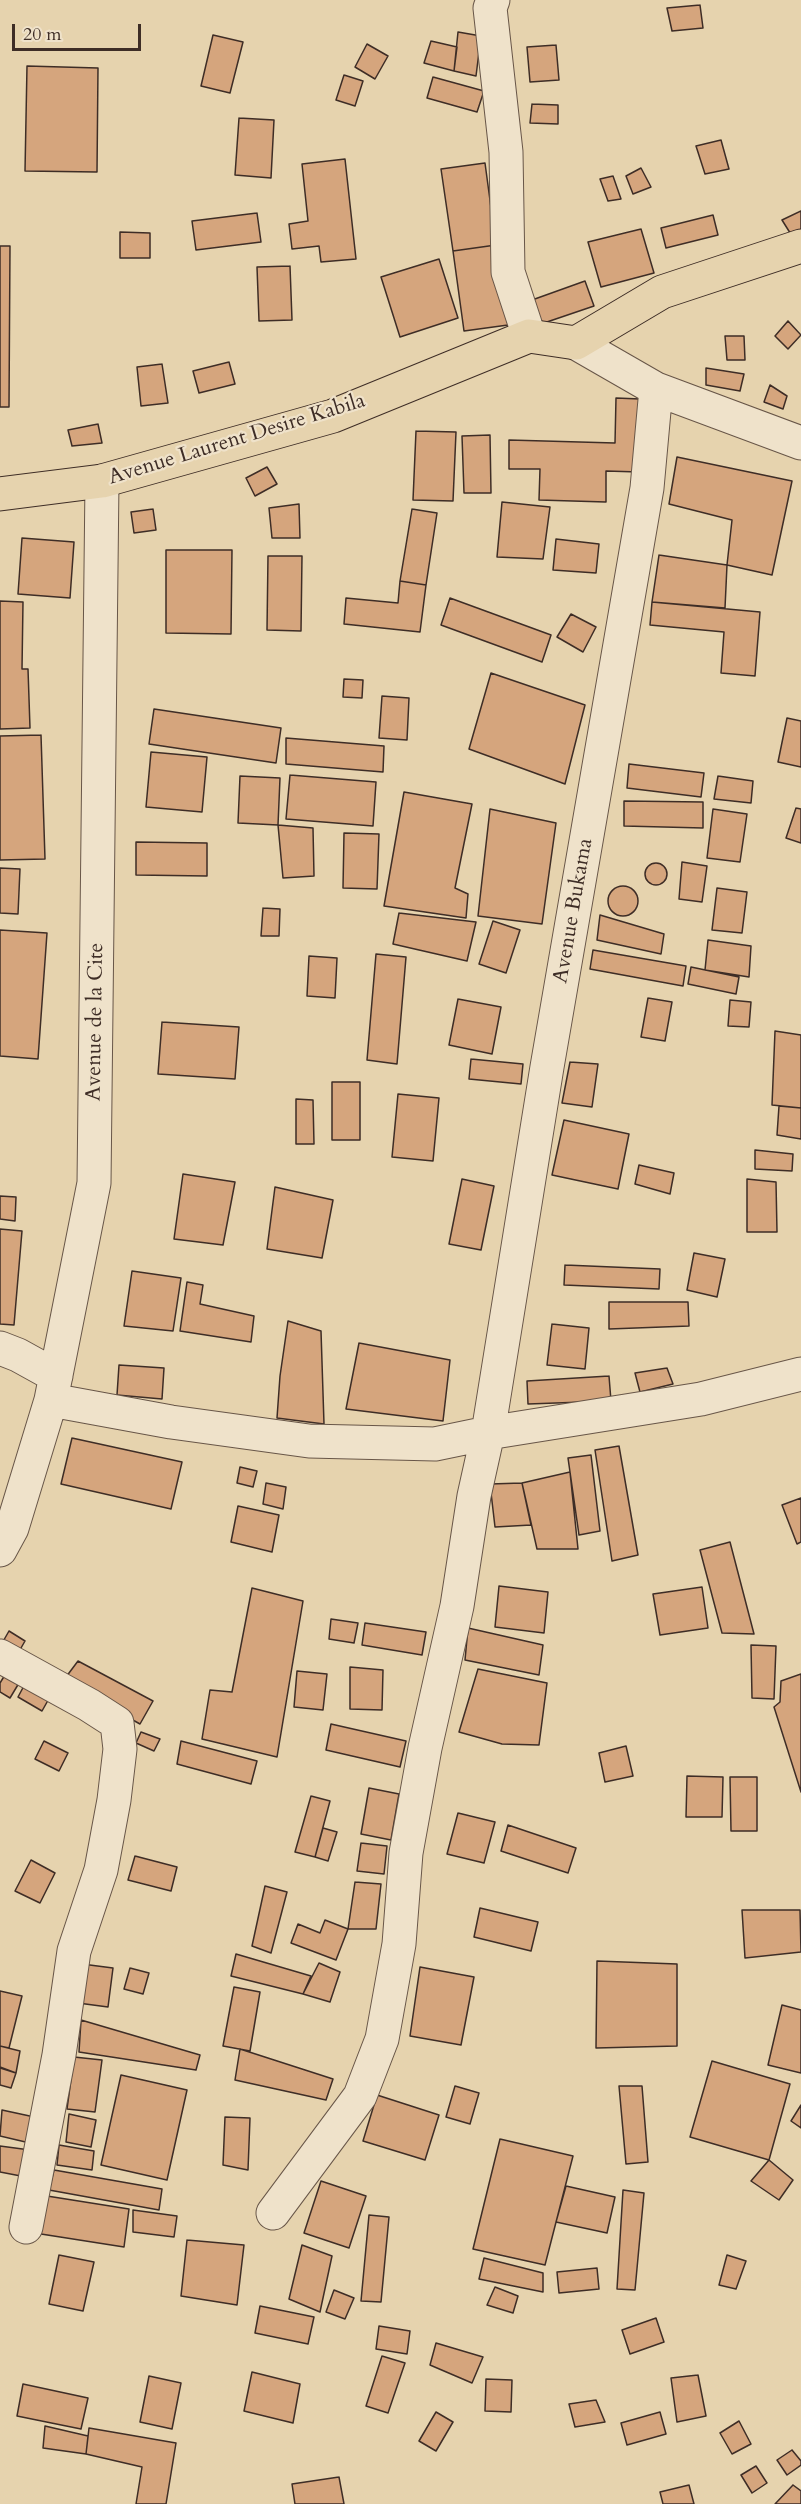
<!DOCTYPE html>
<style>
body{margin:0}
#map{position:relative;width:801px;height:2504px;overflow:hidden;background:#e6d3ae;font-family:Cardo,serif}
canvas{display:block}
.scale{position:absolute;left:12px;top:24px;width:129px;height:27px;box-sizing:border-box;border:3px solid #3e2d26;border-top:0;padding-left:8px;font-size:18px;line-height:21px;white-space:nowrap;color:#3e2d26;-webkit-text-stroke:4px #efe2ca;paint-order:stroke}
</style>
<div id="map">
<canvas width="801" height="2504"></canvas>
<div class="scale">20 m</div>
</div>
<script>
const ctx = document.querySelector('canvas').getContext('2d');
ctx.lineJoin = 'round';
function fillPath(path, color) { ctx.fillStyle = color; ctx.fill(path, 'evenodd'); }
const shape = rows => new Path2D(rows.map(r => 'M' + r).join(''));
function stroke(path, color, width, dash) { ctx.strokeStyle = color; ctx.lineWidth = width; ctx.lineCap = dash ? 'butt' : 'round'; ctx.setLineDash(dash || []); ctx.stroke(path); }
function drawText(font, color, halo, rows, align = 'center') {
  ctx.font = font + ' Cardo,serif'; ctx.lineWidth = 4.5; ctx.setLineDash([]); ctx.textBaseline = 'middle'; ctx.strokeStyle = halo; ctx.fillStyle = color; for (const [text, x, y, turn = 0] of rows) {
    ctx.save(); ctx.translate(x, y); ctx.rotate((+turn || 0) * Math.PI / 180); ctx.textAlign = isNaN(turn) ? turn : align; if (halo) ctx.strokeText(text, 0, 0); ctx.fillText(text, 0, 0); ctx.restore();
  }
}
const building = shape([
 [700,5,703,28,672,31,667,8,700,5],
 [458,32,481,36,476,76,454,71,458,32],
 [213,35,243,42,230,93,201,86,213,35],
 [431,41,457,47,454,71,424,63,431,41],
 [367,44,388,56,375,79,355,67,367,44],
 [556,45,559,80,530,82,527,47,556,45],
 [27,66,98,68,97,172,25,171,27,66],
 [344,75,363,81,355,106,336,100,344,75],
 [433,77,484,91,477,112,427,98,433,77],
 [532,104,558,105,558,124,530,123,532,104],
 [239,118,274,120,271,178,235,175,239,118],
 [721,140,729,169,705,174,696,146,721,140],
 [345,159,356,259,321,262,319,246,292,249,289,224,308,221,302,164,345,159],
 [485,163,496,245,453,251,441,169,485,163],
 [641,168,651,187,633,194,626,176,641,168],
 [613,176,621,199,608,201,600,179,613,176],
 [801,211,801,231,792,236,782,220,801,211],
 [257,213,261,242,196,250,192,221,257,213],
 [713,215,718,235,666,248,661,228,713,215],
 [641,229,654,273,601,287,588,242,641,229],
 [120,232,150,233,150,258,120,258,120,232],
 [496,245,508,325,464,331,453,251,496,245],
 [0,246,10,246,9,407,0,407,0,246],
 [439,259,458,318,400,337,381,277,439,259],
 [290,266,292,320,259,321,257,267,290,266],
 [585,281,594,306,541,324,532,300,585,281],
 [788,321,801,335,788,349,775,336,788,321],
 [725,336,744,336,745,360,727,360,725,336],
 [229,362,235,384,199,393,193,371,229,362],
 [162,364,168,403,141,406,137,367,162,364],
 [706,368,744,374,740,391,706,385,706,368],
 [770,385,787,396,783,409,764,402,770,385],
 [616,398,640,399,639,472,606,471,606,502,539,500,540,469,509,469,509,440,615,443,616,398],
 [98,424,102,443,72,446,68,430,98,424],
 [416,431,456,432,453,501,413,500,416,431],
 [490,435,491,493,464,493,462,436,490,435],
 [677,457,792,481,772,575,727,565,732,520,669,504,677,457],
 [267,467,277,484,255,496,246,478,267,467],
 [502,502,550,507,543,559,497,557,502,502],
 [299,504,300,538,272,538,269,508,299,504],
 [153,509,156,530,134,533,131,512,153,509],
 [412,509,437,513,426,585,400,581,412,509],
 [22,538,74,542,70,598,18,594,22,538],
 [556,539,599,544,596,573,553,570,556,539],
 [166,550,232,550,231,634,166,633,166,550],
 [659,555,727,565,725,608,652,602,659,555],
 [268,556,302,556,301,631,267,630,268,556],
 [400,581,426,585,420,632,344,624,346,598,398,603,400,581],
 [450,598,551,635,542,662,441,625,450,598],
 [0,601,23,602,22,669,28,669,30,728,0,729,0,601],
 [652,602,760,612,755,676,721,673,724,632,650,625,652,602],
 [571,614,596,627,583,652,557,637,571,614],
 [491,673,585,705,565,784,469,749,491,673],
 [344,679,363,680,362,698,343,697,344,679],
 [382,696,409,698,407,740,379,738,382,696],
 [154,709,281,728,276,763,149,744,154,709],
 [787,718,801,721,801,767,778,762,787,718],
 [41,735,45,859,0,860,0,736,41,735],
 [286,738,384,746,383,772,286,764,286,738],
 [151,752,207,757,202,812,146,807,151,752],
 [629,764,704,773,701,797,627,788,629,764],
 [290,775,376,782,373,826,286,819,290,775],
 [240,776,280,778,278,825,238,823,240,776],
 [718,776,753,781,751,803,714,799,718,776],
 [404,792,472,804,455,888,468,894,466,918,384,906,404,792],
 [624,801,703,802,703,828,624,826,624,801],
 [796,808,801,809,801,843,786,838,796,808],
 [490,809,556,823,542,924,478,916,490,809],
 [713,809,747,814,740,862,707,858,713,809],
 [278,825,313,828,314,876,283,878,278,825],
 [344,833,379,834,377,889,343,888,344,833],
 [136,842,207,843,207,876,136,875,136,842],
 [682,862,707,866,702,902,679,899,682,862],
 '645 874a11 11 0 1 1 22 0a11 11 0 1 1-22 0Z',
 [0,868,20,869,18,914,0,913,0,868],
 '608 901a15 15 0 1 1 30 0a15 15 0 1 1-30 0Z',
 [717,888,747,892,742,933,712,930,717,888],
 [263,908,280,909,279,936,261,936,263,908],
 [399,913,476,922,467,961,393,944,399,913],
 [600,915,664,934,661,954,597,940,600,915],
 [493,921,520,930,506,973,479,964,493,921],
 [0,930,47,933,38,1059,0,1056,0,930],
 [708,940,751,946,749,977,705,970,708,940],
 [593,950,686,966,683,986,590,969,593,950],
 [376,954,406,957,397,1064,367,1060,376,954],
 [309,956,337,958,335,998,307,996,309,956],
 [691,967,739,977,736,994,688,984,691,967],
 [648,998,672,1002,665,1041,641,1037,648,998],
 [458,999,501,1007,492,1054,449,1045,458,999],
 [730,1000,751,1002,749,1027,728,1026,730,1000],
 [162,1022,239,1027,235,1079,158,1074,162,1022],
 [775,1031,801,1035,801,1108,772,1105,775,1031],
 [471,1059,523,1064,521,1084,469,1079,471,1059],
 [570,1062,598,1064,592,1107,562,1103,570,1062],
 [332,1082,360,1082,360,1140,332,1140,332,1082],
 [398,1094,439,1098,433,1161,392,1157,398,1094],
 [296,1099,313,1100,314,1144,296,1144,296,1099],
 [779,1106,801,1108,801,1139,777,1135,779,1106],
 [564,1120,629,1134,618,1189,552,1175,564,1120],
 [755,1150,793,1154,792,1171,755,1169,755,1150],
 [639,1165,674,1173,670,1194,635,1184,639,1165],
 [183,1174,235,1182,223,1245,174,1239,183,1174],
 [462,1179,494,1186,481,1250,449,1244,462,1179],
 [747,1179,776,1182,777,1232,747,1232,747,1179],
 [275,1187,333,1200,322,1258,267,1249,275,1187],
 [0,1196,16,1197,15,1221,0,1219,0,1196],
 [0,1229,22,1231,14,1325,0,1324,0,1229],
 [694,1253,725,1259,717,1297,687,1290,694,1253],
 [565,1265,660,1269,659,1289,564,1285,565,1265],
 [132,1271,181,1278,173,1331,124,1326,132,1271],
 [187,1282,203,1285,200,1304,254,1316,251,1342,180,1331,187,1282],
 [609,1302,688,1302,689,1326,609,1329,609,1302],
 [288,1321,321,1331,324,1424,277,1418,280,1376,288,1321],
 [552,1324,589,1328,585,1369,547,1365,552,1324],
 [359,1343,450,1360,443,1421,346,1409,359,1343],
 [119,1365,164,1368,162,1399,117,1395,119,1365],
 [667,1368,673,1384,640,1392,635,1373,667,1368],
 [609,1376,611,1401,528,1404,527,1381,609,1376],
 [72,1438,182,1462,171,1509,61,1484,72,1438],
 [619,1446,638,1555,612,1561,595,1450,619,1446],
 [591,1455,600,1531,579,1535,568,1458,591,1455],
 [240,1467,257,1471,253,1487,237,1483,240,1467],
 [570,1472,578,1549,537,1549,522,1483,570,1472],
 [266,1483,286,1487,283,1509,263,1504,266,1483],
 [522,1483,531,1525,495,1527,490,1484,522,1483],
 [801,1498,801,1542,797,1544,782,1505,801,1498],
 [238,1506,279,1515,272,1552,231,1542,238,1506],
 [730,1542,754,1634,722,1633,700,1550,730,1542],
 [499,1586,548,1592,544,1633,495,1627,499,1586],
 [702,1587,708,1628,660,1635,653,1594,702,1587],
 [252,1588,303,1601,277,1757,202,1739,210,1690,232,1692,252,1588],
 [331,1619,358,1623,354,1643,329,1639,331,1619],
 [365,1623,426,1632,422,1655,362,1645,365,1623],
 [468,1628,543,1645,539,1675,465,1660,468,1628],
 [9,1631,25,1641,17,1655,1,1645,9,1631],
 [751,1645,776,1646,774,1699,752,1698,751,1645],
 [78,1661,153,1701,140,1724,63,1681,78,1661],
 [350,1667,383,1670,382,1710,350,1709,350,1667],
 [478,1669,547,1683,539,1745,502,1744,459,1732,478,1669],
 [8,1670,22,1678,10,1698,0,1692,0,1683,8,1670],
 [297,1671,327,1674,323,1710,294,1707,297,1671],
 [801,1674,801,1792,774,1707,780,1702,781,1681,801,1674],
 [26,1682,51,1695,42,1711,18,1697,26,1682],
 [331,1724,406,1741,400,1767,326,1750,331,1724],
 [141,1732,160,1739,154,1751,136,1743,141,1732],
 [44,1741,68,1753,59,1771,35,1759,44,1741],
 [181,1741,257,1761,251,1784,177,1764,181,1741],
 [626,1746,633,1776,605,1782,599,1753,626,1746],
 [687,1776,723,1777,722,1817,686,1817,687,1776],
 [730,1777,757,1777,757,1831,731,1831,730,1777],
 [369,1788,399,1794,391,1840,361,1834,369,1788],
 [311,1796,330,1801,315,1857,295,1852,311,1796],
 [458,1813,495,1822,484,1863,447,1854,458,1813],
 [508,1825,576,1848,568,1873,501,1851,508,1825],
 [323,1828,337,1832,328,1861,315,1857,323,1828],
 [361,1843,387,1846,384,1874,357,1871,361,1843],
 [135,1856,177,1867,171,1891,128,1880,135,1856],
 [31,1860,55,1873,40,1903,15,1891,31,1860],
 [355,1882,381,1884,376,1929,348,1929,355,1882],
 [265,1886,287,1892,271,1953,252,1946,265,1886],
 [480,1908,538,1922,531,1951,474,1937,480,1908],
 [742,1910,800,1910,801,1952,745,1958,742,1910],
 [325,1920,348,1929,336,1960,291,1943,298,1924,320,1933,325,1920],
 [236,1954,311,1976,303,1994,231,1976,236,1954],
 [597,1961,677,1964,677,2046,596,2048,597,1961],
 [319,1963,340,1972,330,2002,303,1994,319,1963],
 [82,1964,113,1968,108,2007,78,2003,82,1964],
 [420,1967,474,1977,461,2045,410,2036,420,1967],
 [130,1968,149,1973,143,1994,124,1989,130,1968],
 [234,1987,260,1992,250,2051,223,2046,234,1987],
 [0,1991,22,1996,9,2048,0,2046,0,1991],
 [782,2005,801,2010,801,2073,768,2065,782,2005],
 [81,2020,200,2055,196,2070,79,2052,81,2020],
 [0,2046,20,2051,16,2073,0,2068,0,2046],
 [240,2049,333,2079,326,2100,235,2080,240,2049],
 [74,2057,102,2060,95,2112,67,2109,74,2057],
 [712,2061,790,2084,769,2160,690,2137,712,2061],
 [0,2067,16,2073,11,2088,0,2085,0,2067],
 [121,2075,187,2090,167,2180,101,2165,121,2075],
 [455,2086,479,2093,470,2124,446,2117,455,2086],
 [619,2086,642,2086,648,2162,626,2164,619,2086],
 [377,2095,439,2115,425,2160,363,2141,377,2095],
 [801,2105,801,2128,791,2121,801,2105],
 [2,2110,39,2118,34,2144,0,2136,2,2110],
 [69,2114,96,2120,91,2147,66,2142,69,2114],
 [225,2117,250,2118,248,2170,223,2165,225,2117],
 [500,2139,573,2156,545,2265,473,2249,500,2139],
 [59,2145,94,2151,92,2170,57,2165,59,2145],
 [0,2146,30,2150,26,2177,0,2172,0,2146],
 [769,2160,793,2180,779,2200,751,2181,769,2160],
 [54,2170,162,2189,159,2210,49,2190,54,2170],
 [321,2181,366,2196,349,2248,304,2233,321,2181],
 [566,2186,615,2197,607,2233,556,2222,566,2186],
 [623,2190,644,2193,635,2290,617,2289,623,2190],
 [47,2196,129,2209,124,2247,41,2234,47,2196],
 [133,2210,177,2216,174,2237,133,2232,133,2210],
 [369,2215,389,2217,381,2302,361,2301,369,2215],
 [187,2240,244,2245,237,2305,181,2296,187,2240],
 [302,2245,332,2256,320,2312,289,2299,302,2245],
 [59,2255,94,2262,83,2311,49,2304,59,2255],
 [727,2255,746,2261,736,2289,719,2285,727,2255],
 [484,2258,543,2273,543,2292,479,2279,484,2258],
 [597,2268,599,2289,559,2293,557,2272,597,2268],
 [495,2287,518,2296,513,2313,487,2305,495,2287],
 [334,2290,354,2298,345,2319,326,2312,334,2290],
 [260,2306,314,2317,308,2344,255,2333,260,2306],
 [656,2318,664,2342,630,2354,622,2330,656,2318],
 [379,2326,410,2331,407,2354,376,2349,379,2326],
 [436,2343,483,2357,472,2383,430,2365,436,2343],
 [382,2356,405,2363,388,2413,366,2406,382,2356],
 [252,2372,300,2384,293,2423,244,2411,252,2372],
 [698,2375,706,2416,677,2422,671,2378,698,2375],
 [149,2376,181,2383,172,2429,140,2422,149,2376],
 [486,2379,512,2380,511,2412,485,2411,486,2379],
 [23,2384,88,2398,81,2429,17,2416,23,2384],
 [596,2400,605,2422,575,2427,569,2404,596,2400],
 [436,2412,453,2422,436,2451,419,2441,436,2412],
 [660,2412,666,2434,627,2445,621,2423,660,2412],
 [739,2421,751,2444,732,2454,720,2433,739,2421],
 [45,2426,88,2436,86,2454,43,2448,45,2426],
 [89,2428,176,2443,166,2504,136,2504,142,2467,86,2454,89,2428],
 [792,2450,801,2461,801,2465,787,2475,777,2460,792,2450],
 [756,2466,767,2483,752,2493,741,2475,756,2466],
 [339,2477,344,2504,295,2504,292,2484,339,2477],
 [689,2485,694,2504,663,2504,660,2492,689,2485],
 [793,2485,801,2491,801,2504,775,2504,793,2485]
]);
fillPath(building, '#d5a57d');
stroke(building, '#3e2d26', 1.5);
const minor = shape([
 [493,0,490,8,506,152,508,272,529,336],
 [576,343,656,389,801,443],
 [0,1348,18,1355,56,1376],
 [51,1400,171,1422,309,1441,435,1444,488,1433,701,1399,801,1374],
 [0,1550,12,1528,51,1400,94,1183,102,481],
 [0,1656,89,1705,117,1723,120,1749,114,1800,101,1870,74,1951,59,2055,26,2227],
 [273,2213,360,2096,382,2039,399,1944,406,1853,425,1748,457,1606,474,1496,488,1433,547,1067,647,488,656,389]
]);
const major = shape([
 [0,494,102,481,333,416,529,336,576,343,662,292,801,246]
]);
stroke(minor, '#685648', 35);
stroke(major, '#3e2d26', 35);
stroke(minor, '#efe2ca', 33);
stroke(major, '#e6d3ae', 33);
drawText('21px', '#3e2d26', '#efe2ca', [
 ["Avenue Laurent Desire Kabila",237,440,-17],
 ["Avenue Bukama",574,911,-80],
 ["Avenue de la Cite",96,1022,-89]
]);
</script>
